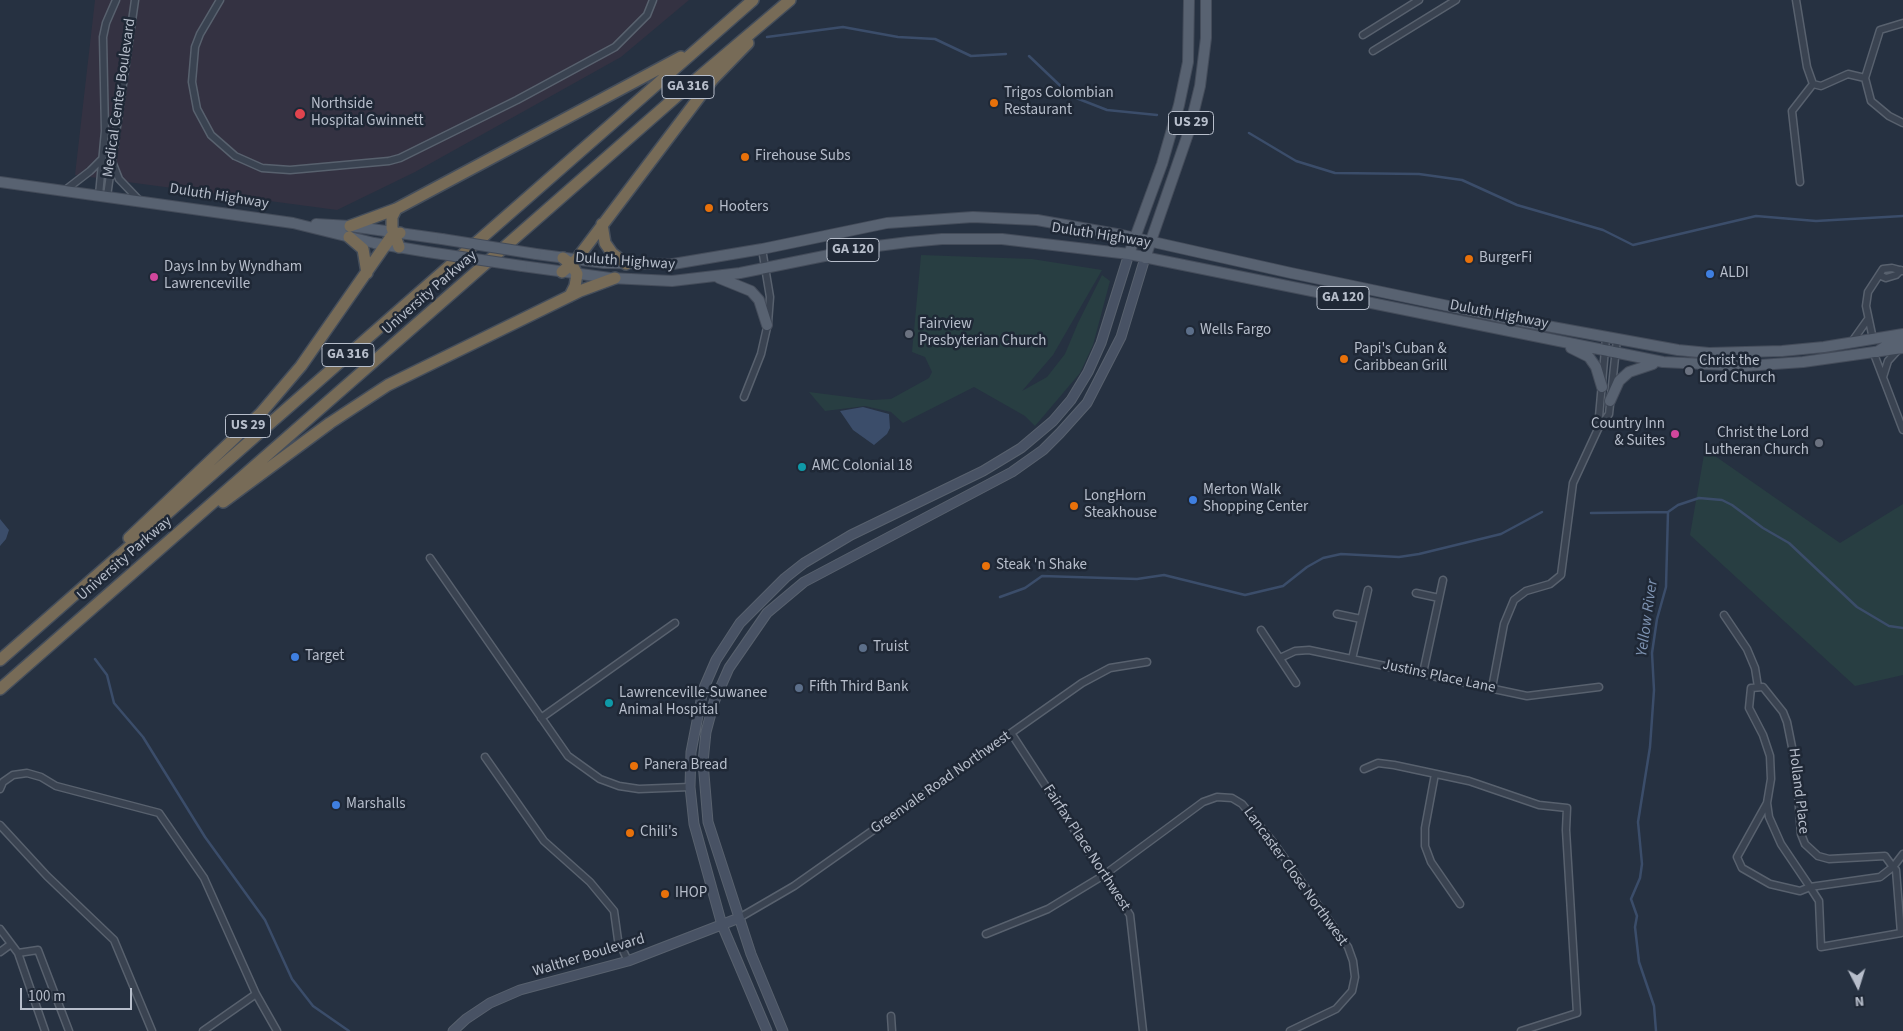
<!DOCTYPE html>
<style>
body{margin:0}
#map{position:relative;width:1903px;height:1031px;overflow:hidden;background:#263141;font-family:"Source Sans 3",sans-serif}
canvas{display:block}
.north{position:absolute;left:1833px;top:961px;width:50px;height:50px;-webkit-text-stroke:4px #1f2836;paint-order:stroke;rotate:175deg;font-size:14px;font-weight:700;line-height:20px;text-align:center;color:#b7becb}
.north::after{content:'';display:block;margin:auto;width:18px;height:22px;background:#b7becb;clip-path:polygon(50% 0,100% 100%,50% 72%,0 100%)}
.scale{position:absolute;left:20px;top:988px;width:112px;height:22px;box-sizing:border-box;border:2px solid #b7becb;border-top:0;padding-left:6px;font-size:15px;line-height:18px;white-space:nowrap;color:#b7becb;-webkit-text-stroke:4px #1f2836;paint-order:stroke}
</style>
<div id="map">
<canvas width="1903" height="1031"></canvas>
<div class="north">N</div>
<div class="scale">100 m</div>
</div>
<script>
const ctx = document.querySelector('canvas').getContext('2d');
ctx.lineJoin = 'round';
function fillPath(path, color) { ctx.fillStyle = color; ctx.fill(path, 'evenodd'); }
const shape = rows => new Path2D(rows.map(r => 'M' + r).join(''));
function stroke(path, color, width, dash) { ctx.strokeStyle = color; ctx.lineWidth = width; ctx.lineCap = dash ? 'butt' : 'round'; ctx.setLineDash(dash || []); ctx.stroke(path); }
function drawText(font, color, halo, rows, align = 'center') {
  ctx.font = font + ' "Source Sans 3",sans-serif'; ctx.lineWidth = 5; ctx.setLineDash([]); ctx.textBaseline = 'middle'; ctx.strokeStyle = halo; ctx.fillStyle = color; for (const [text, x, y, turn = 0] of rows) {
    ctx.save(); ctx.translate(x, y); ctx.rotate((+turn || 0) * Math.PI / 180); ctx.textAlign = isNaN(turn) ? turn : align; if (halo) ctx.strokeText(text, 0, 0); ctx.fillText(text, 0, 0); ctx.restore();
  }
}
fillPath(shape([
 [95,0,689,0,621,57,415,172,337,210,75,175]
]), '#343242');
fillPath(shape([
 [921,255,1032,259,1102,270,1053,355,1022,391,1047,377,1065,354,1078,323,1102,275,1110,281,1093,345,1080,373,1035,426,1025,416,974,387,903,423,891,412,865,406,825,411,809,392,872,400,891,399,929,378,932,372,925,357,912,352],
 [1705,449,1840,543,1903,504,1903,675,1855,686,1690,535]
]), '#283e42');
fillPath(shape([
 [863,407,889,414,890,428,887,434,874,445,853,430,840,411],
 [0,519,9,530,6,539,0,546]
]), '#3b4d6a');
stroke(shape([
 [767,37,843,27,898,37,935,39,971,56,1006,54],
 [1029,56,1071,96,1107,110,1157,115],
 [1249,133,1296,161,1335,173,1419,174,1462,180,1517,205,1603,230,1633,245,1756,216,1816,221,1903,216],
 [1591,513,1668,512],
 [1000,597,1025,588,1042,576,1137,579,1164,575,1245,595,1283,586,1307,567,1323,558,1341,554,1399,557,1419,554,1501,534,1542,512],
 [95,659,107,675,114,703,143,737,205,837,265,920,292,979,313,1006,349,1031],
 [1656,1031,1654,1006,1639,962,1635,927,1637,916,1631,899,1640,878,1642,864,1638,822,1650,747,1654,690,1652,653,1657,619,1666,587,1668,512,1678,505,1699,498,1722,500,1732,505,1763,528,1789,543,1857,607,1889,626,1903,628]
]), '#3b4d6a', 2.5);
const street = shape([
 [220,0,200,34,195,47,192,82,197,109,211,135,235,156,262,168,290,170,389,161,400,158,517,100,615,47,647,15,653,0],
 [1796,0,1807,67,1813,84,1821,86,1848,74,1865,78,1880,30,1903,23],
 [1363,35,1419,0],
 [1373,51,1456,0],
 [1865,78,1871,101,1889,116,1903,123],
 [113,164,119,179,140,201],
 [1800,182,1792,111,1813,84],
 [64,191,90,171,102,159],
 [99,195,105,131,103,37,106,23,116,0],
 [107,196,135,0],
 [1879,275,1886,278,1896,275,1901,270],
 [1873,339,1866,306,1868,292,1883,269,1892,268,1903,271],
 [1851,343,1868,319],
 [1874,354,1903,430],
 [1883,377,1888,361,1899,349],
 [744,397,761,354,768,323,770,297,762,249],
 [1598,428,1606,338],
 [430,558,568,756,600,779,619,786,639,789,690,787],
 [1416,593,1439,598],
 [1337,614,1361,619],
 [1724,615,1747,649,1755,668,1758,687],
 [1261,630,1296,683],
 [1280,658,1295,651,1309,650,1527,696,1599,687],
 [1352,659,1368,590],
 [1423,673,1443,580],
 [1492,688,1504,624,1514,600,1526,591,1550,584,1561,575,1573,483,1598,429,1609,414,1617,339],
 [541,718,675,623],
 [1011,733,1130,915,1143,1031],
 [485,757,544,841,590,882,614,911,618,940,628,961],
 [1364,769,1378,763,1394,765,1469,781,1539,805,1567,808,1566,830,1577,1013,1521,1031],
 [1435,774,1425,828,1425,846,1431,862,1460,904],
 [0,789,3,782,13,775,27,773,41,777,56,786,159,813,204,878,256,994,277,1031],
 [1767,803,1737,857,1742,868,1770,884,1800,891,1810,887,1819,901,1821,947,1901,933,1896,870,1893,867,1885,856,1829,859,1818,856,1805,844,1801,834,1796,767,1787,722,1783,712,1763,687,1751,688,1749,708,1763,735,1770,756,1771,779,1767,803,1769,817,1781,844,1810,887,1880,877,1893,867,1903,854],
 [0,825,47,876,114,940,152,1031],
 [739,918,794,886,1082,683,1110,668,1147,662],
 [0,929,18,953,45,1031],
 [986,934,1048,909,1104,875,1203,802,1217,797,1232,798,1242,804,1273,842,1348,947,1353,961,1355,977,1352,991,1336,1009,1290,1031],
 [0,952,11,944],
 [18,953,38,950,69,1031],
 [891,1016,892,1031],
 [203,1031,256,994]
]);
const secondary = shape([
 [453,1031,466,1019,490,1003,520,990,628,961,739,918],
 [767,1031,722,925,694,824,690,787,691,752,703,690,716,660,740,623,785,578,804,563,851,535,983,471,1021,448,1053,421,1071,400,1088,372,1101,343,1129,254],
 [783,1031,751,954,708,822,703,762,706,732,714,702,729,668,767,613,804,582,1012,472,1043,450,1060,433,1087,403,1121,337,1145,258]
]);
const primary = shape([
 [0,182,293,223,374,243,428,252],
 [316,224,350,226,442,239],
 [536,254,604,263,673,264,762,249,887,223,973,217,1037,220,1122,235,1291,273,1525,322,1678,350,1709,353,1782,351,1824,347,1903,334],
 [1129,254,1162,164,1179,105,1188,62,1189,0],
 [1145,258,1189,131,1200,86,1206,38,1206,0],
 [522,266,610,278,672,281,740,273,869,247,909,242,942,239,1002,239,1129,254,1663,362,1745,366,1803,362,1903,348],
 [719,278,751,291,759,300,767,325],
 [1571,348,1589,357,1596,367,1602,387],
 [1877,352,1889,344,1903,341],
 [1610,401,1619,381,1629,372,1653,364]
]);
const highway = shape([
 [396,209,392,217,392,228,399,247],
 [602,224,605,243,612,253,626,264],
 [350,226,396,209,681,57],
 [349,237,363,249,367,273],
 [563,258,572,265,577,274,575,286,570,296],
 [562,272,576,260,713,79,748,43],
 [223,502,330,423,388,385,580,291,615,278],
 [129,538,261,413,301,366,391,237,400,233],
 [0,660,753,0],
 [0,689,686,88,790,0]
]);
stroke(street, '#58616e', 9);
stroke(secondary, '#58616e', 11);
stroke(primary, '#444c5a', 12);
stroke(highway, '#454e5b', 14);
stroke(street, '#3a4351', 6);
stroke(secondary, '#485264', 9);
stroke(primary, '#586271', 10);
stroke(highway, '#776b57', 11);
const primaryBridge = shape([
 [442,239,536,254],
 [428,252,522,266]
]);
stroke(primaryBridge, '#444c5a', 12, []);
stroke(primaryBridge, '#586271', 10);
for (const [x, y, r, color] of [
 [994,103,5,"#e8710a"],
 [300,114,6,"#e0444e"],
 [745,157,5,"#e8710a"],
 [709,208,5,"#e8710a"],
 [1469,259,5,"#e8710a"],
 [1710,274,5,"#3f7fe0"],
 [154,277,5,"#d1479c"],
 [1190,331,5,"#5c6f8a"],
 [909,334,5,"#6b7280"],
 [1344,359,5,"#e8710a"],
 [1689,371,5,"#6b7280"],
 [1675,434,5,"#d1479c"],
 [1819,443,5,"#6b7280"],
 [802,467,5,"#0f9aa8"],
 [1193,500,5,"#3f7fe0"],
 [1074,506,5,"#e8710a"],
 [986,566,5,"#e8710a"],
 [863,648,5,"#5c6f8a"],
 [295,657,5,"#3f7fe0"],
 [799,688,5,"#5c6f8a"],
 [609,703,5,"#0f9aa8"],
 [634,766,5,"#e8710a"],
 [336,805,5,"#3f7fe0"],
 [630,833,5,"#e8710a"],
 [665,894,5,"#e8710a"]
]) { const dot = new Path2D(); dot.arc(x, y, r, 0, 2 * Math.PI); ctx.fillStyle = color; ctx.fill(dot); stroke(dot, '#1f2836', 2); }
for (const [x, y, w] of [
 [688,87,52],
 [1191,123,45],
 [853,250,52],
 [1343,298,52],
 [348,355,52],
 [248,426,45]
]) { const box = new Path2D(); box.roundRect(x - w / 2, y - 11.5, w, 23, 4); ctx.fillStyle = '#1f2836'; ctx.fill(box); stroke(box, '#b7becb', 1); }
drawText('bold 14px', '#b7becb', null, [
 ["GA 316",688,87],
 ["US 29",1191,123],
 ["GA 120",853,250],
 ["GA 120",1343,298],
 ["GA 316",348,355],
 ["US 29",248,426]
]);
drawText('15px', '#b7becb', '#1f2836', [
 ["Trigos Colombian",1004,94],
 ["Restaurant",1004,111],
 ["Northside",311,105],
 ["Hospital Gwinnett",311,122],
 ["Firehouse Subs",755,157],
 ["Hooters",719,208],
 ["BurgerFi",1479,259],
 ["Days Inn by Wyndham",164,268],
 ["Lawrenceville",164,285],
 ["ALDI",1720,274],
 ["Fairview",919,325],
 ["Presbyterian Church",919,342],
 ["Wells Fargo",1200,331],
 ["Papi's Cuban &",1354,350],
 ["Caribbean Grill",1354,367],
 ["Christ the",1699,362],
 ["Lord Church",1699,379],
 ["Country Inn",1665,425,"right"],
 ["& Suites",1665,442,"right"],
 ["Christ the Lord",1809,434,"right"],
 ["Lutheran Church",1809,451,"right"],
 ["AMC Colonial 18",812,467],
 ["Merton Walk",1203,491],
 ["Shopping Center",1203,508],
 ["LongHorn",1084,497],
 ["Steakhouse",1084,514],
 ["Steak 'n Shake",996,566],
 ["Truist",873,648],
 ["Target",305,657],
 ["Fifth Third Bank",809,688],
 ["Lawrenceville-Suwanee",619,694],
 ["Animal Hospital",619,711],
 ["Panera Bread",644,766],
 ["Marshalls",346,805],
 ["Chili's",640,833],
 ["IHOP",675,894]
], 'left');
drawText('15px', '#b7becb', '#1f2836', [
 ["Medical Center Boulevard",120,98,-82],
 ["Duluth Highway",219,197,9],
 ["Duluth Highway",1101,236,9],
 ["Duluth Highway",625,262,4],
 ["University Parkway",430,293,-41],
 ["Duluth Highway",1499,315,11],
 ["University Parkway",125,559,-41],
 ["Justins Place Lane",1439,677,12],
 ["Greenvale Road Northwest",941,783,-35],
 ["Holland Place",1798,791,83],
 ["Fairfax Place Northwest",1086,848,57],
 ["Lancaster Close Northwest",1295,877,54],
 ["Walther Boulevard",589,956,-17]
]);
drawText('italic 16px', '#7e93b2', '#1f2836', [
 ["Yellow River",1648,618,-82]
]);
</script>
